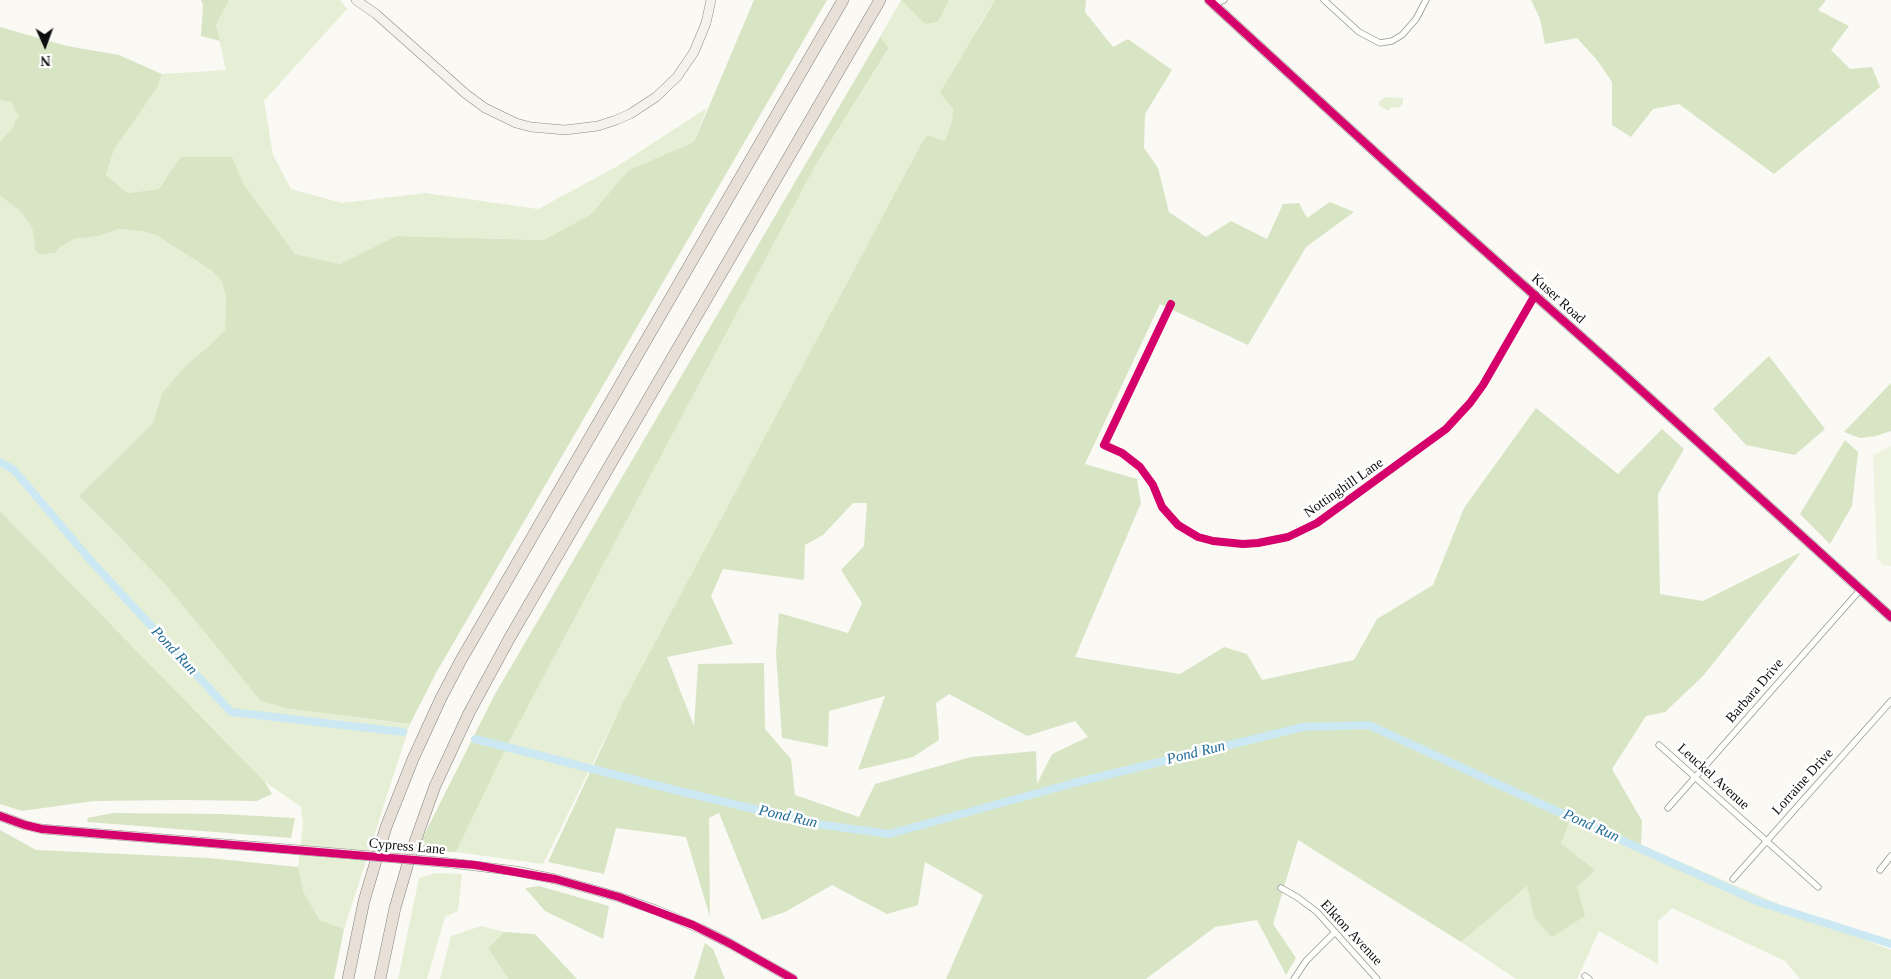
<!DOCTYPE html>
<style>
body{margin:0}
#map{position:relative;width:1891px;height:979px;overflow:hidden;background:#faf9f4;font-family:"Times New Roman",serif}
canvas{display:block}
.north{position:absolute;left:20px;top:20px;width:50px;height:50px;-webkit-text-stroke:4px #fff;paint-order:stroke;rotate:178deg;font-size:14px;font-weight:700;line-height:20px;text-align:center;color:#0e0e0e}
.north::after{content:'';display:block;margin:auto;width:18px;height:22px;background:#0e0e0e;clip-path:polygon(50% 0,100% 100%,50% 72%,0 100%)}
</style>
<div id="map">
<canvas width="1891" height="979"></canvas>
<div class="north">N</div>
</div>
<script>
const ctx = document.querySelector('canvas').getContext('2d');
ctx.lineJoin = 'round';
function fillPath(path, color) { ctx.fillStyle = color; ctx.fill(path, 'evenodd'); }
const shape = rows => new Path2D(rows.map(r => 'M' + r).join(''));
function stroke(path, color, width, dash) { ctx.strokeStyle = color; ctx.lineWidth = width; ctx.lineCap = dash ? 'butt' : 'round'; ctx.setLineDash(dash || []); ctx.stroke(path); }
function drawText(font, color, halo, rows, align = 'center') {
  ctx.font = font + ' "Times New Roman",serif'; ctx.lineWidth = 5; ctx.setLineDash([]); ctx.textBaseline = 'middle'; ctx.strokeStyle = halo; ctx.fillStyle = color; for (const [text, x, y, turn = 0] of rows) {
    ctx.save(); ctx.translate(x, y); ctx.rotate((+turn || 0) * Math.PI / 180); ctx.textAlign = isNaN(turn) ? turn : align; if (halo) ctx.strokeText(text, 0, 0); ctx.fillText(text, 0, 0); ctx.restore();
  }
}
fillPath(shape([
 [229,0,340,0,347,9,264,101,273,155,291,189,342,203,425,193,538,209,616,167,707,108,694,142,630,170,591,214,544,240,396,236,340,264,295,254,243,183,231,157,180,157,159,189,128,193,106,175,114,150,157,88,162,74,226,70,216,25],
 [901,0,925,24,938,22,949,0,995,0,978,27,953,108,952,121,945,141,927,135,920,146,622,704,543,864,456,852,509,742,814,168,889,49,880,37],
 [1386,97,1403,98,1403,104,1399,108,1392,107,1388,111,1379,105,1379,101],
 [0,100,11,102,19,117,14,126,0,142],
 [0,196,19,210,32,227,35,250,54,253,59,248,74,239,99,236,119,229,142,231,156,235,212,271,222,282,226,297,225,330,207,348,188,363,162,393,153,423,79,496,167,586,345,716,410,724,344,929,320,920,304,893,298,867,303,824,301,807,265,782,0,511],
 [1572,815,1834,928,1891,950,1891,979,1800,979,1785,961,1672,908,1658,921,1658,964,1599,931,1577,979,1516,979,1461,942,1527,885,1534,917],
 [435,873,462,874,458,911,445,917,427,979,398,979,419,878],
 [481,926,504,932,488,948,508,979,440,979,451,936]
]), '#e6efd5');
fillPath(shape([
 [201,0,229,0,216,25,220,41,201,36,203,5],
 [754,0,827,0,436,673,410,724,286,708,261,701,167,586,79,496,153,423,162,393,188,363,207,348,225,330,226,297,222,282,212,271,156,235,142,231,119,229,99,236,74,239,59,248,55,253,39,254,35,250,32,227,19,210,0,196,0,142,14,126,15,121,19,117,11,102,0,100,0,27,67,46,119,55,162,74,157,88,114,150,106,175,128,193,159,189,180,157,232,157,243,183,295,254,340,264,396,236,544,240,591,214,629,170,694,142],
 [901,0,949,0,938,22,925,24],
 [995,0,1086,0,1085,12,1113,47,1128,39,1172,70,1145,114,1144,148,1158,168,1169,212,1206,237,1231,221,1267,239,1283,204,1299,203,1307,218,1330,202,1354,212,1306,247,1248,345,1160,304,1085,464,1137,479,1141,503,1075,657,1180,674,1224,647,1247,654,1262,680,1354,660,1377,619,1433,585,1464,508,1536,408,1618,474,1662,429,1684,449,1658,494,1660,594,1703,601,1799,553,1800,554,1703,676,1665,712,1646,716,1612,769,1642,821,1641,845,1572,815,1561,844,1595,870,1577,887,1585,916,1552,937,1534,917,1527,886,1461,942,1298,840,1273,924,1296,958,1286,975,1257,920,1215,927,1146,979,946,979,983,895,925,862,918,905,887,914,832,885,785,912,762,920,719,813,709,818,710,917,686,837,616,828,604,874,548,862,622,704,920,146,927,135,945,141,952,121,953,108,940,93],
 [853,503,867,503,864,546,841,570,862,603,848,633,779,613,776,653,782,738,828,747,829,711,885,696,858,770,913,757,939,740,936,703,949,694,1027,736,1075,721,1088,737,1052,754,1037,784,1036,751,971,757,875,784,859,817,795,795,791,759,765,729,764,663,698,664,694,726,667,657,733,644,711,596,723,569,804,580,805,545,823,535],
 [1531,0,1826,0,1818,10,1849,26,1831,50,1850,69,1872,67,1880,87,1774,174,1679,104,1653,109,1631,137,1612,125,1612,82,1597,60,1577,38,1545,44,1540,19],
 [880,37,889,48,814,168,509,742,456,852,416,851,495,694],
 [1769,356,1825,429,1795,455,1746,445,1713,409],
 [1891,383,1891,431,1876,436,1860,438,1844,432],
 [1845,440,1858,452,1852,506,1830,544,1800,514],
 [0,511,265,782,272,794,257,801,182,800,94,801,22,811,0,804],
 [113,813,222,814,295,818,291,838,88,822,87,818],
 [0,830,36,850,209,858,298,867,304,893,320,920,344,929,334,979,0,979],
 [539,886,609,906,603,939,545,911,525,888],
 [504,932,535,934,577,979,508,979,488,948],
 [705,943,713,949,725,979,694,979]
]), '#d7e5c4');
fillPath(shape([
 [1891,446,1891,566,1884,566,1877,559,1873,455]
]), '#eef3df');
stroke(shape([
 [0,462,14,470,91,561,231,712,403,732],
 [475,739,683,792,817,824,889,834,1074,783,1303,727,1369,725,1541,804,1759,902,1891,944]
]), '#cce8f2', 8);
const street = shape([
 [1324,0,1359,32,1380,43,1392,41,1402,35,1416,19,1426,0],
 [1214,4,1224,0],
 [1171,304,1104,445,1122,453,1140,467,1153,485,1162,507,1178,525,1198,537,1213,541,1243,544,1258,543,1288,537,1317,523,1446,429,1470,403,1483,385,1535,295],
 [1659,745,1818,887],
 [1668,808,1860,590],
 [1880,870,1891,856],
 [1733,879,1891,701],
 [1281,888,1297,897,1317,912,1377,979],
 [1585,976,1589,979],
 [1294,979,1306,961,1335,932]
]);
const secondary = shape([
 [356,0,376,14,466,94,485,108,516,123,531,127,565,130,598,126,616,120,630,114,656,97,677,77,694,52,706,23,711,0],
 [1209,0,1413,187,1622,373,1891,617],
 [0,816,25,825,42,829,348,854],
 [451,863,516,871,555,879,619,897,656,910,701,929,729,943,793,979]
]);
const highway = shape([
 [348,979,364,901,386,827,413,759,441,698,461,660,843,0],
 [380,979,395,908,411,853,435,786,469,713,509,639,880,0]
]);
stroke(street, '#949492', 7);
stroke(secondary, '#8b8a88', 10);
stroke(highway, '#82817f', 12);
stroke(street, '#fefefd', 5.5);
stroke(secondary, '#f4f2eb', 9);
stroke(highway, '#e8dfd7', 11);
const secondaryBridge = shape([
 [348,854,451,863]
]);
stroke(secondaryBridge, '#8b8a88', 10, []);
stroke(secondaryBridge, '#f4f2eb', 9);
stroke(shape([
 [1209,0,1413,187,1622,373,1891,617],
 [1171,304,1104,445,1122,453,1140,467,1153,485,1162,507,1178,525,1198,537,1213,541,1243,544,1258,543,1288,537,1317,523,1446,429,1470,403,1483,385,1535,295],
 [0,816,25,825,42,829,475,865,555,879,619,897,693,925,729,943,793,979]
]), '#d6006c', 8);
drawText('14px', '#0e0e0e', '#fff', [
 ["Kuser Road",1558,299,42],
 ["Nottinghill Lane",1344,488,-35],
 ["Barbara Drive",1755,691,-49],
 ["Leuckel Avenue",1713,777,42],
 ["Lorraine Drive",1803,782,-48],
 ["Cypress Lane",407,847,5],
 ["Elkton Avenue",1351,933,47]
]);
drawText('italic 15px', '#216b96', '#fff', [
 ["Pond Run",174,651,47],
 ["Pond Run",1196,753,-14],
 ["Pond Run",788,817,13],
 ["Pond Run",1591,826,24]
]);
</script>
